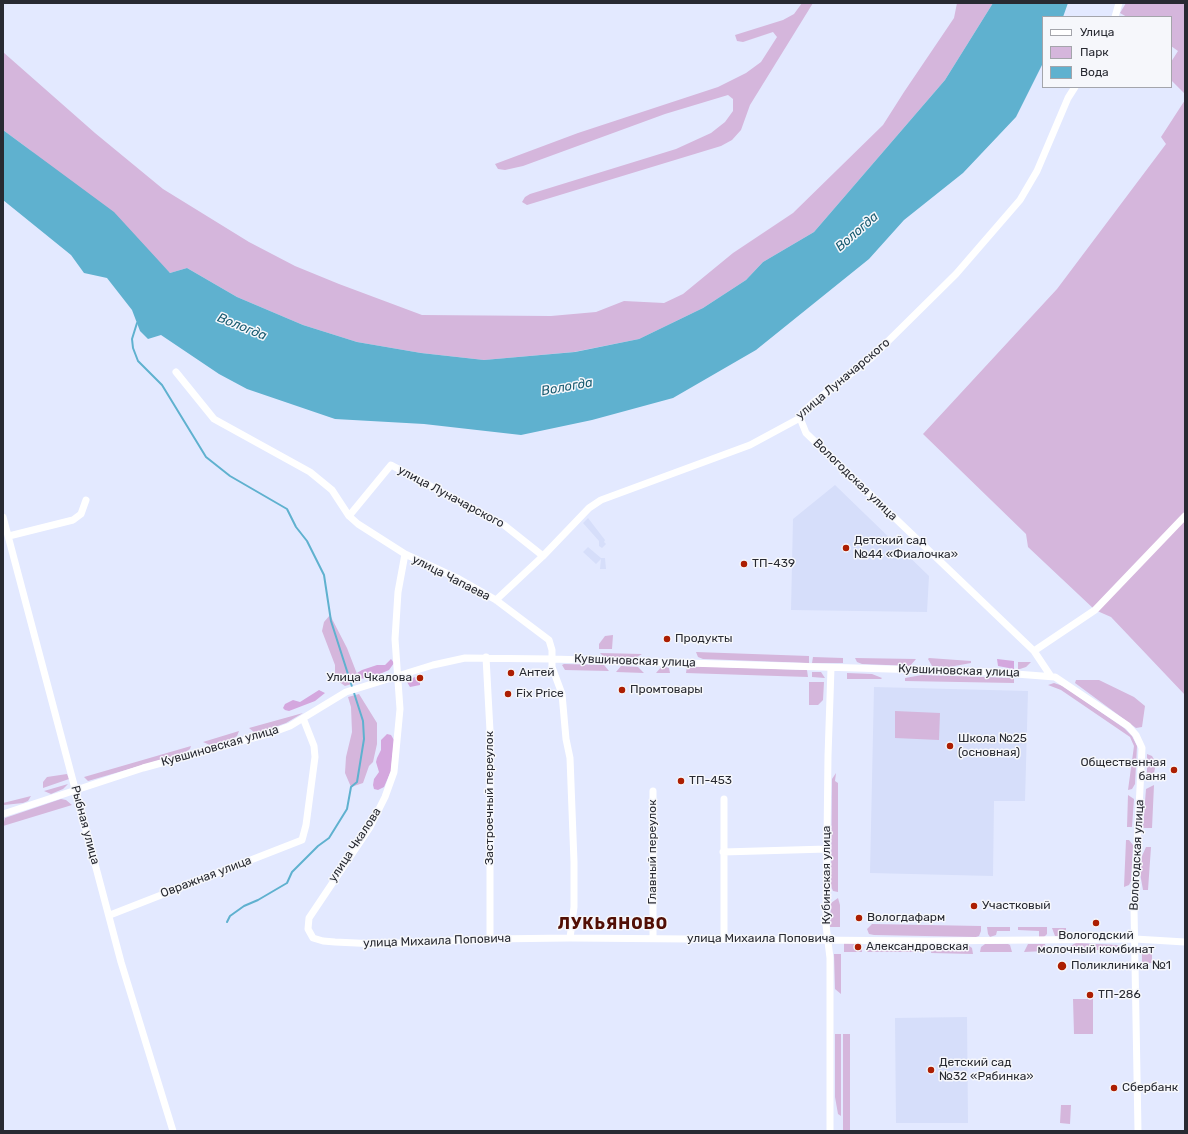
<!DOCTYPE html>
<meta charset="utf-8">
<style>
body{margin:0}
#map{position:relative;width:1188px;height:1134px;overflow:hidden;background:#e3e9ff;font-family:Rubik,sans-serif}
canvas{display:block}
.frame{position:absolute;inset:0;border:4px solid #282a32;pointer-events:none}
.legend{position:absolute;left:1042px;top:16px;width:130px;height:72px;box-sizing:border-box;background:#f6f7fb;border:1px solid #a4a5ab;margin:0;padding:5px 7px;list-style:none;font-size:12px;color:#282a32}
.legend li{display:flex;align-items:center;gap:8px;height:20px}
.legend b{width:20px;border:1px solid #a4a5ab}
</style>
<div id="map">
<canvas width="1188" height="1134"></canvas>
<div class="frame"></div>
<ul class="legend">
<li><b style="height:5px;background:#fff"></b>Улица</li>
<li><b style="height:11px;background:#d5b6dc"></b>Парк</li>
<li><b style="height:11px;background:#5fb1cf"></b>Вода</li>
</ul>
</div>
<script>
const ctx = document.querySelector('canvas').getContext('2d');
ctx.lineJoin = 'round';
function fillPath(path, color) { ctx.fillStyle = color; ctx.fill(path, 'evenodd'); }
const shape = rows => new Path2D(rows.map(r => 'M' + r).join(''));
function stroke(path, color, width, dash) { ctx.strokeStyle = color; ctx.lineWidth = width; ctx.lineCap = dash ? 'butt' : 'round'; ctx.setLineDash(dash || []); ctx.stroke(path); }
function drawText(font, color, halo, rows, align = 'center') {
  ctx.font = font + ' Rubik,sans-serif'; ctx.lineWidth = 3; ctx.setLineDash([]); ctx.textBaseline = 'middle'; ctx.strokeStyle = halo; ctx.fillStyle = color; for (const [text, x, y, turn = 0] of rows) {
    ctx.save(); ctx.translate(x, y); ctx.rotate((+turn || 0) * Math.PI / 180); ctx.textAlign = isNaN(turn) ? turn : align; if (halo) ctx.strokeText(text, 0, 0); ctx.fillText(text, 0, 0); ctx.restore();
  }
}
fillPath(shape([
 [835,485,929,576,927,612,791,610,793,519],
 [588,518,605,540,604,542,606,544,602,548,599,546,599,541,583,523],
 [588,547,601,558,605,558,606,569,600,569,601,559,596,564,583,552],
 [874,687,1028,691,1025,801,994,801,993,876,870,873],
 [967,1017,968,1123,896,1123,895,1018]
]), '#d6defa');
fillPath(shape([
 [802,3,813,3,750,105,741,130,732,140,721,146,527,205,522,202,525,197,530,194,676,149,711,133,725,122,733,111,733,99,728,95,665,114,523,166,505,170,498,169,495,164,578,133,718,87,746,73,761,62,777,37,773,32,743,42,737,41,735,35,783,20,794,14],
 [957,3,993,3,945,80,814,232,763,262,746,280,703,308,639,339,574,352,484,360,421,353,357,342,303,325,237,297,187,268,170,273,146,250,30,150,3,130,3,52,95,133,163,189,249,242,295,266,339,284,422,315,551,316,596,312,624,301,664,303,683,294,733,253,793,213,883,125,904,92,954,18],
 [1126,3,1185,3,1185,94,1171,80,1171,62,1178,51,1171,46,1171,17,1127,17,1120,13],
 [1185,100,1185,695,1111,617,1095,610,1028,547,1026,534,923,434,1057,289,1166,144,1161,137],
 [330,615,347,648,359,679,358,682,345,686,338,681,335,675,335,665,322,631,324,622],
 [613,635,612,649,599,649,599,644,605,636],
 [696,652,809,656,809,663,703,659,698,657],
 [600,653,642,654,637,657,604,657],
 [813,657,843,658,843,663,812,663],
 [855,658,916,659,910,666,862,664,857,662],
 [929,658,971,661,971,663,949,667,932,666,928,659],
 [1018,662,1031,662,1026,667,1020,669,1018,669],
 [564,664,604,665,609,671,565,670,562,665],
 [621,666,638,667,644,673,616,672],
 [662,666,669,668,670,673,656,673],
 [687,666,807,670,808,677,686,673],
 [812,672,821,672,825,678,812,677],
 [847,673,872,674,882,678,881,679,847,679],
 [922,675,1014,678,1014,683,905,681,905,678],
 [1076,680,1099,680,1134,697,1145,706,1142,727,1136,728,1075,683],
 [809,682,824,682,823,700,818,705,809,705],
 [1054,683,1063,686,1124,728,1132,736,1137,746,1135,784,1132,789,1128,790,1134,746,1130,737,1061,690,1048,685],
 [359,694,377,723,377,744,373,762,369,766,363,783,351,787,345,773,346,757,352,732,351,707,348,697],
 [895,711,940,713,939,740,895,738],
 [303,713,286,723,261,732,255,733,249,728],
 [239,731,237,736,230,740,210,745,203,742],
 [191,746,190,749,184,753,88,781,84,777],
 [1147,754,1152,756,1156,763,1153,778,1147,777],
 [836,773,835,781,838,783,838,892,833,891,831,886,832,779],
 [67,774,69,779,43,788,43,782,47,777],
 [68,784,63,789,51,794,44,791],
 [1154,785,1152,828,1143,828,1146,789],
 [1128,795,1134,799,1132,827,1127,827],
 [31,796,28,801,23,803,4,805,3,803],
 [61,799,66,800,72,805,3,826,5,818],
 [1126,840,1129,840,1133,845,1131,881,1129,885,1124,887],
 [1146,847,1151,847,1148,890,1143,890,1140,873,1142,856],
 [838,898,840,905,840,927,830,927,831,903],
 [872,924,981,926,981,931,979,936,976,937,874,935,869,934,867,929],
 [987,927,1010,927,1010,931,997,931,996,935,990,937,988,934],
 [1018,927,1047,927,1047,934,1044,937,1039,937,1039,931,1018,930],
 [1052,928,1066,928,1066,933,1061,937,1055,936],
 [844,942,856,942,856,949,862,949,862,952,844,952],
 [872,943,922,944,926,947,926,952,867,952,867,946],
 [1076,943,1118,945,1117,950,1068,950,1070,946],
 [985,944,1008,944,1010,945,1012,952,980,952,981,947],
 [1028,944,1045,944,1046,951,1024,952],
 [936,945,968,945,972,948,973,954,931,953,932,947],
 [1142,953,1152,953,1152,963,1142,963],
 [834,954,841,954,841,994,835,989],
 [1073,999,1093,999,1093,1034,1074,1034],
 [835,1034,841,1034,841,1116,838,1114,835,1097],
 [843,1034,850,1034,850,1131,843,1131],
 [1061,1105,1071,1105,1070,1124,1060,1123]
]), '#d5b6dc');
fillPath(shape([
 [391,659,394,663,389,670,373,677,359,679,357,673,362,670,377,665,385,665],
 [997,659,1014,661,1014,669,998,666],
 [415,677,420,679,420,685,410,687,407,682,408,680],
 [319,690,325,693,315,701,289,711,285,710,283,708,285,704,293,700,300,702],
 [387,734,391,735,394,740,391,771,384,787,378,790,374,789,373,785,374,779,379,772,376,762,377,758,381,750,381,740]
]), '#d4a7de');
fillPath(shape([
 [993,3,1068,3,1063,17,1043,17,1043,63,1016,117,963,173,904,220,869,259,756,350,673,398,592,420,521,435,424,424,335,419,247,389,219,374,161,335,148,339,140,331,132,310,107,278,84,273,71,255,3,200,3,130,114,212,170,273,187,268,237,297,303,325,357,342,421,353,484,360,575,352,639,339,703,308,746,280,763,262,814,232,945,80]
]), '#5fb1cf');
stroke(shape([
 [137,323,132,339,133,348,138,361,162,385,206,457,230,476,287,509,296,527,307,541,324,575,331,621,363,721,364,739,357,782,351,787,347,809,329,838,318,846,292,872,287,883,258,900,244,906,230,916,227,922]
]), '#5fb1cf', 2);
stroke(shape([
 [1115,17,1119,3],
 [176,372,214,419,310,472,332,490,349,516,358,524,405,554,459,579,496,600,549,640,552,650,552,667,562,694,566,739,570,758,574,862,574,907,570,938],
 [800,418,806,433,1034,651,1050,675],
 [349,516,391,465,504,525,543,556],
 [3,517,121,962,173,1131],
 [9,536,73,520,81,514,86,500],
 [405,554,398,592,395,639,400,709,394,772,385,797,370,827,309,918,308,929,313,938,323,941,335,942,377,944,490,939,570,938,929,941,1135,939,1185,942],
 [496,600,543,556,589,508,601,500,750,445,800,418,804,411,815,401,870,359,956,274,1020,200,1037,171,1068,98,1075,87],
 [1034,651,1095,610,1185,516],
 [486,657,490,731,490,939],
 [724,799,724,939],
 [3,814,143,768,271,733,290,726,346,692,433,665,465,658,552,659,990,672,1055,677,1128,726,1136,735,1142,748,1134,908,1138,1131],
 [723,852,827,849],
 [110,915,302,840,306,825,315,757,314,746,303,718],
 [653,938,653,791],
 [830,1131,830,958,826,925,828,756,831,668]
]), '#fff', 7);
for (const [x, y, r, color] of [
 [846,548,4,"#ac1e02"],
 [744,564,4,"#ac1e02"],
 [667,639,4,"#ac1e02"],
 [511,673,4,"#ac1e02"],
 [420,678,4,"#ac1e02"],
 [622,690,4,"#ac1e02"],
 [508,694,4,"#ac1e02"],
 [950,746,4,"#ac1e02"],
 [1174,770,4,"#ac1e02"],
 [681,781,4,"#ac1e02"],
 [974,906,4,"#ac1e02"],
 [859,918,4,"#ac1e02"],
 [1096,923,4,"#ac1e02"],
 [858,947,4,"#ac1e02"],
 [1062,966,5,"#ac1e02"],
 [1090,995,4,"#ac1e02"],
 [931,1070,4,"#ac1e02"],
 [1114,1088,4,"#ac1e02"]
]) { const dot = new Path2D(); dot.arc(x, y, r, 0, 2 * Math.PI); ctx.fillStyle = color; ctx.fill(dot); stroke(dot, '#f6f7fb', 1.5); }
drawText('12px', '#282a32', '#f6f7fb', [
 ["улица Луначарского",843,379,-40],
 ["Вологодская улица",855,480,44],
 ["улица Луначарского",451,497,28],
 ["улица Чапаева",451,578,27],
 ["Кувшиновская улица",635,661,2],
 ["Кувшиновская улица",959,671,2],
 ["Кувшиновская улица",220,746,-16],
 ["Застроечный переулок",490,798,-90],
 ["Рыбная улица",85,825,75],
 ["улица Чкалова",355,845,-57],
 ["Главный переулок",653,852,-90],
 ["Вологодская улица",1137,855,-87],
 ["Кубинская улица",827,875,-90],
 ["Овражная улица",206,877,-21],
 ["улица Михаила Поповича",761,939],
 ["улица Михаила Поповича",437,941,-2]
]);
drawText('12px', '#282a32', '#f6f7fb', [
 ["Детский сад",854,541],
 ["№44 «Фиалочка»",854,555],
 ["ТП-439",752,564],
 ["Продукты",675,639],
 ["Антей",519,673],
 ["Улица Чкалова",412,678,"right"],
 ["Промтовары",630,690],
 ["Fix Price",516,694],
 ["Школа №25",958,739],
 ["(основная)",958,753],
 ["Общественная",1166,763,"right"],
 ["баня",1166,777,"right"],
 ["ТП-453",689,781],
 ["Участковый",982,906],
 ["Вологдафарм",867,918],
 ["Вологодский",1096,936,"center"],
 ["молочный комбинат",1096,950,"center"],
 ["Александровская",866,947],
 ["Поликлиника №1",1071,966],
 ["ТП-286",1098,995],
 ["Детский сад",939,1063],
 ["№32 «Рябинка»",939,1077],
 ["Сбербанк",1122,1088]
], 'left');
drawText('italic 13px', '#185b70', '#f6f7fb', [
 ["Вологда",857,232,-41],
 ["Вологда",242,327,22],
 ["Вологда",567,387,-10]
]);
ctx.letterSpacing = '1px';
drawText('bold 16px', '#520f05', '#f6f7fb', [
 ["ЛУКЬЯНОВО",613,924]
]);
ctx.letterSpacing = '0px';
</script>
